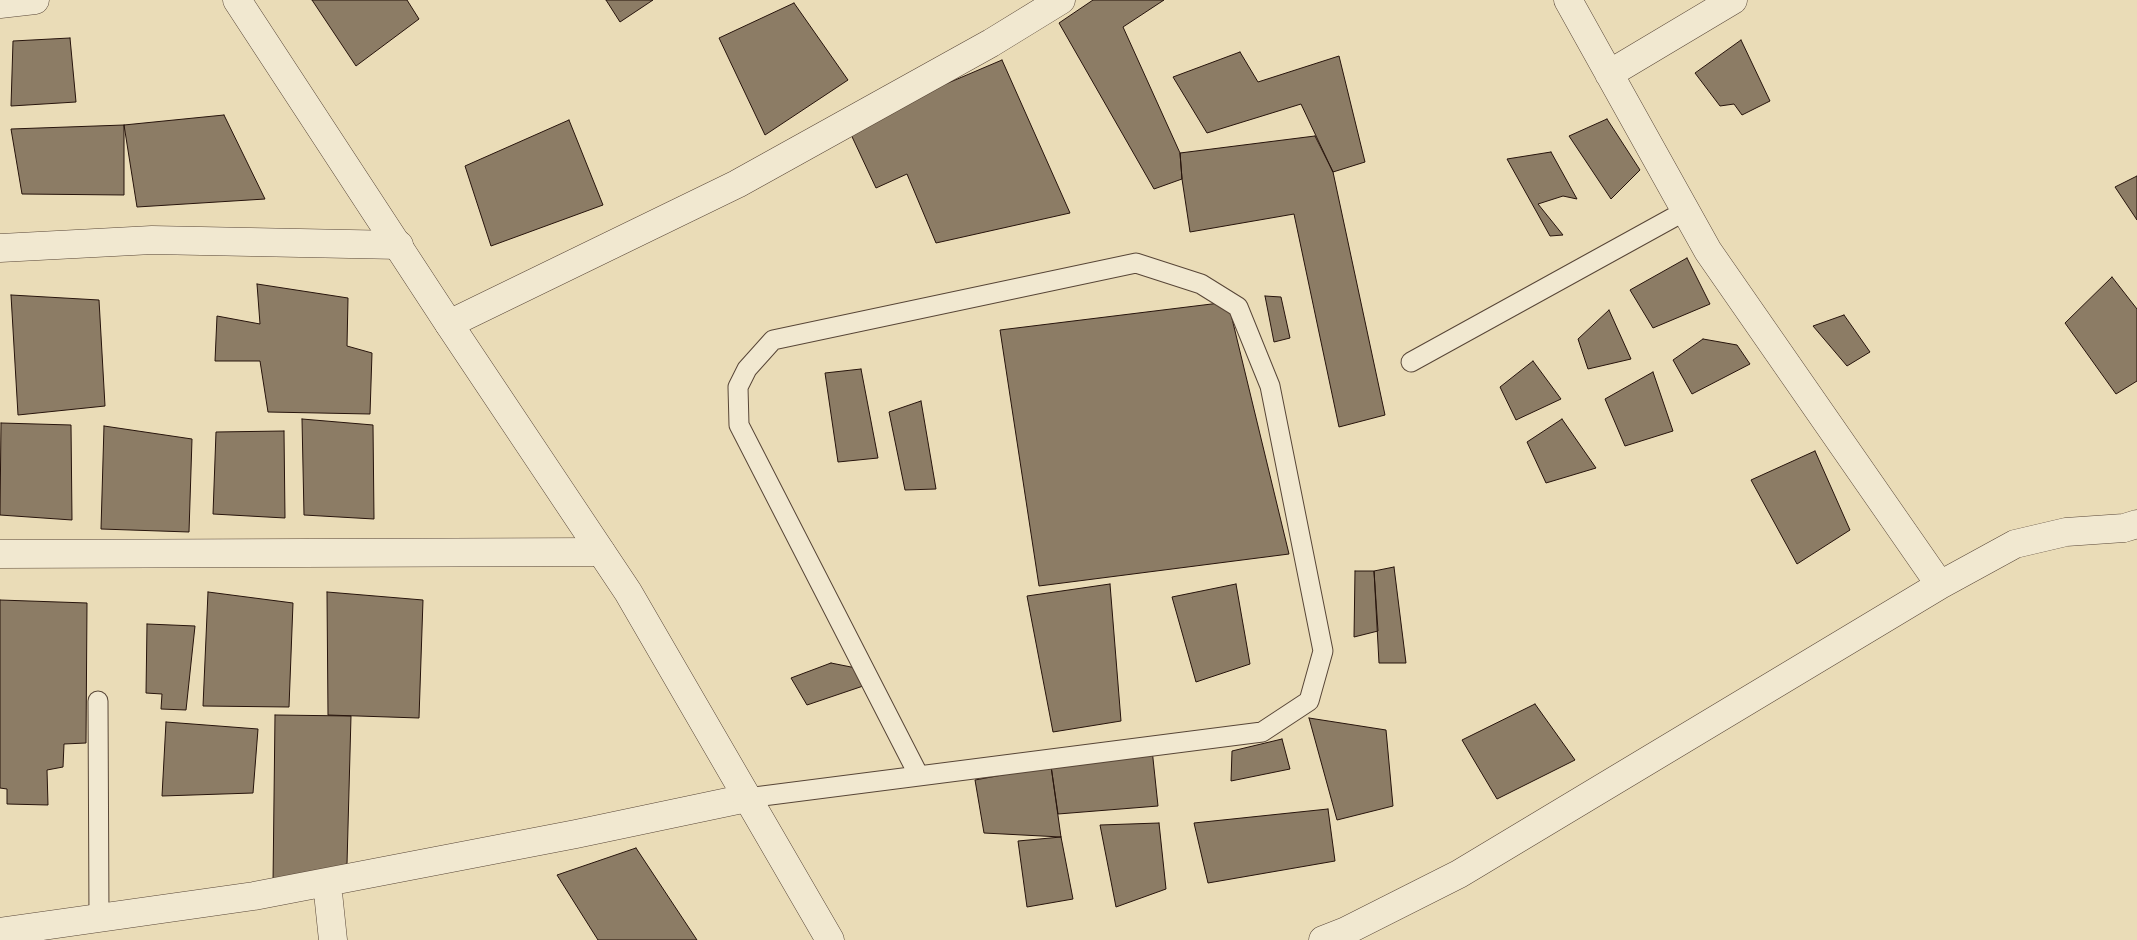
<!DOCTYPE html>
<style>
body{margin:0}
canvas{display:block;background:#eadcb7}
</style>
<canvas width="2137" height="940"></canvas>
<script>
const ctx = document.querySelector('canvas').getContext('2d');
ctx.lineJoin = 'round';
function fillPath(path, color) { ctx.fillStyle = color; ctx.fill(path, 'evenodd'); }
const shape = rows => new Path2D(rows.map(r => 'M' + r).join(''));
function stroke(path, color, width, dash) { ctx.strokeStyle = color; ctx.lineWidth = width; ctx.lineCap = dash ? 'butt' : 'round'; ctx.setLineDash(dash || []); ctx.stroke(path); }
const building = shape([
 [312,0,407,0,419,19,356,66,312,0],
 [606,0,653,0,620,22,606,0],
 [1093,0,1164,0,1123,27,1180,153,1182,179,1154,189,1059,23,1093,0],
 [794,3,848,80,765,135,719,38,794,3],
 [70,38,76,102,11,106,13,41,70,38],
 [1741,40,1770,101,1742,115,1734,104,1720,106,1695,73,1741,40],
 [1240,52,1258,82,1339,56,1365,162,1333,172,1301,104,1207,133,1173,77,1240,52],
 [1002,60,1070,213,936,243,907,174,876,188,847,126,1002,60],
 [224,115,265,199,137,207,124,125,224,115],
 [1607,119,1640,170,1611,199,1569,136,1607,119],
 [569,120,603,205,491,246,465,166,569,120],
 [124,125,124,195,22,194,11,129,124,125],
 [1315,136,1333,172,1385,415,1339,427,1294,214,1190,232,1182,179,1180,153,1315,136],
 [1551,152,1577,199,1563,196,1538,204,1563,235,1550,236,1507,159,1551,152],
 [2137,176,2137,220,2115,187,2137,176],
 [1687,258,1710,304,1653,328,1630,290,1687,258],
 [2112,277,2137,309,2137,381,2116,394,2065,323,2112,277],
 [257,284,348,298,347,346,372,353,370,414,268,412,260,361,215,361,217,316,260,324,257,284],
 [11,295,99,300,105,406,18,415,11,295],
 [1265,296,1281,297,1290,338,1274,342,1265,296],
 [1228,302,1289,554,1039,586,1000,330,1228,302],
 [1609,310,1631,359,1588,369,1578,339,1609,310],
 [1844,315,1870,352,1847,366,1813,326,1844,315],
 [1703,339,1737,345,1750,364,1692,394,1673,360,1703,339],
 [1533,361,1561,399,1516,420,1500,387,1533,361],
 [861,369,878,458,838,462,825,373,861,369],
 [1653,372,1673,431,1625,446,1605,399,1653,372],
 [921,401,936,489,905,490,889,412,921,401],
 [302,419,373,425,374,519,304,515,302,419],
 [1562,419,1596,468,1546,483,1527,442,1562,419],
 [1,423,71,425,72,520,0,515,1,423],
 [104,426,192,439,189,532,101,529,104,426],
 [284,431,285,518,213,514,216,432,284,431],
 [1815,451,1850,530,1797,564,1751,480,1815,451],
 [1394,567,1406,663,1379,663,1374,571,1394,567],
 [1355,571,1374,571,1378,631,1354,637,1355,571],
 [1110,584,1121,721,1053,732,1027,596,1110,584],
 [1236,584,1250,664,1196,682,1172,597,1236,584],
 [208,592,293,603,289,707,203,706,208,592],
 [327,592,423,600,419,718,328,715,327,592],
 [0,600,87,603,86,743,64,744,63,767,47,770,48,805,7,804,7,789,0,788,0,600],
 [147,624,195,626,186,710,161,709,162,694,146,693,147,624],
 [831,663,861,669,869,684,807,705,791,678,831,663],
 [1535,704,1575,760,1497,799,1462,740,1535,704],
 [275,715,351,716,347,864,273,883,275,715],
 [1309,718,1386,730,1393,806,1337,820,1309,718],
 [166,722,258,729,253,793,162,796,166,722],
 [1282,739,1290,769,1231,781,1232,751,1282,739],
 [1152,749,1158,806,1058,814,1051,766,1152,749],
 [1051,766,1061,837,984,833,975,780,1051,766],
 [1328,809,1335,861,1208,883,1194,823,1328,809],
 [1159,823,1166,889,1116,907,1100,825,1159,823],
 [1061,837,1073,899,1027,907,1018,841,1061,837],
 [636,848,697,940,598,940,557,875,636,848]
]);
fillPath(building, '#8c7c65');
stroke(building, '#27140c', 1);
const service = shape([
 [1411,362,1685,211],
 [98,701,99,918],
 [747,798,1262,732,1309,701,1323,651,1270,386,1238,307,1201,284,1136,263,773,340,747,369,738,387,739,425,918,774]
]);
const minor = shape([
 [1568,0,1708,251,1940,585],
 [0,4,35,0],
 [1609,74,1733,0],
 [0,248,152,240,399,245],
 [449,324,737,184,991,43,1061,0],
 [0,554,601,552],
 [327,883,333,940],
 [0,932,254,896,576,834,747,798],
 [1323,940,1346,931,1459,874,1940,585,2015,544,2066,532,2124,528,2137,524]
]);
const tertiary = shape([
 [237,0,449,324,628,592,830,940]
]);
stroke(service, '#584637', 21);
stroke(minor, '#584637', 29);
stroke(tertiary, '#584637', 29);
stroke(service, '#f1e8d0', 19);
stroke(minor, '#f1e8d0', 28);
stroke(tertiary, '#f1e8d0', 28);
</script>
